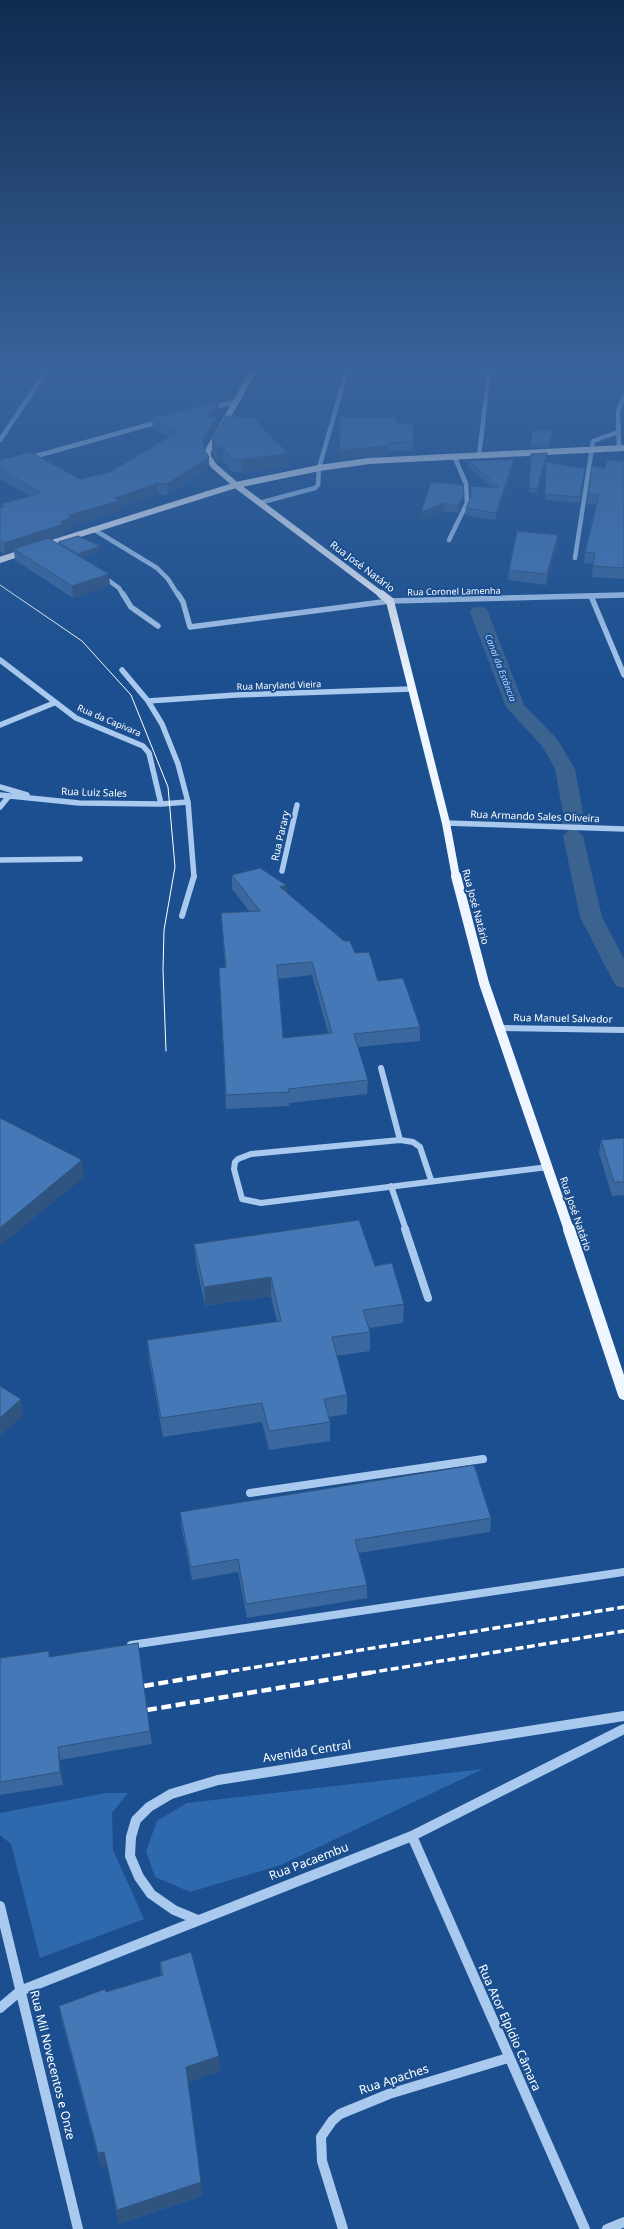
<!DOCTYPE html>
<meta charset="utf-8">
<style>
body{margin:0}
canvas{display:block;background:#1b4f8f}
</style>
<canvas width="624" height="2229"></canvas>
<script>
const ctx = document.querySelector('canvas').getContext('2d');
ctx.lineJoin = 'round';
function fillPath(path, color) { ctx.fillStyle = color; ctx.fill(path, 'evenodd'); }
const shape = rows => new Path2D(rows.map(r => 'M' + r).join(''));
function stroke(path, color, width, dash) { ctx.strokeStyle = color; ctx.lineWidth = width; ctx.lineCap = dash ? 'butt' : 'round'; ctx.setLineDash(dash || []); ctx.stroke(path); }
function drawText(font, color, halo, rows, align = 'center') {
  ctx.font = font + ' "Noto Sans",sans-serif'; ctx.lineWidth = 4; ctx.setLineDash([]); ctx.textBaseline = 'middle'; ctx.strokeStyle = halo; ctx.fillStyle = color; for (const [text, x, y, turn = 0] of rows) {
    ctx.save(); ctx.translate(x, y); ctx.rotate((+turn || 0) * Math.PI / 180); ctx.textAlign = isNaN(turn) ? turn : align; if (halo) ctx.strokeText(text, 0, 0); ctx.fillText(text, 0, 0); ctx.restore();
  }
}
fillPath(shape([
 [483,1769,281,1865,190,1892,155,1877,146,1851,157,1821,187,1803],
 [106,1793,128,1793,112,1813,113,1850,144,1919,40,1958,11,1844,0,1835,0,1813]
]), '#2e69ad');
fillPath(shape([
 [479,607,485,608,488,612,524,705,557,739,575,769,583,813,582,826,577,831,583,836,602,917,624,959,624,988,616,986,613,981,580,917,563,836,568,831,562,826,563,813,555,769,542,746,506,707,470,612,473,608,479,607]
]), '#3c6290');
stroke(shape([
 [210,408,235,402],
 [0,440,47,370],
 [619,449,618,411,624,397],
 [479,456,489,370],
 [29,458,162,421],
 [259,503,315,488,318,485,319,468,347,370],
 [93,529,157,568,168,579,178,595],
 [449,540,467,503,466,484,455,458],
 [575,558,593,441,618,432],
 [101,575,119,588,123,595],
 [621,595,624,595]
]), '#a9c9ee', 4.5);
stroke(shape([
 [123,594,131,607,158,626],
 [178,594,183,602,190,627,390,601,624,595],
 [591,596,624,675],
 [0,660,76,718,143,746,149,753,161,804],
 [122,670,148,701,162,724,178,764,188,802,194,877],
 [148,701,236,695,411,689],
 [0,725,54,703],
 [0,787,27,795],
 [0,795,79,803,161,804,188,802],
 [0,807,9,796],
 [446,823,624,829],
 [0,860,80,859],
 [282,871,297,805]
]), '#a9c9ee', 5.5);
stroke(shape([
 [182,916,194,876],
 [501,1028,624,1030],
 [381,1068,400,1140],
 [431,1180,420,1147,413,1142,400,1140,251,1154,238,1159,235,1162,234,1169,242,1199,261,1203,548,1167],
 [391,1186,406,1230]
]), '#a9c9ee', 6);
stroke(shape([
 [405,1229,428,1298],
 [250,1493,483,1459],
 [131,1645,624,1572]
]), '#a9c9ee', 8);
stroke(shape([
 [412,1836,585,2229],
 [0,1906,78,2229],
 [198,1920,174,1910,151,1894,139,1877,130,1856,131,1837,136,1820,149,1807,171,1794,218,1780,624,1716],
 [0,2008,20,1991,412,1836,624,1729],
 [343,2229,322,2161,321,2137,332,2121,340,2114,389,2094,508,2058],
 [607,2229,624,2222]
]), '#a9c9ee', 10);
stroke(shape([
 [254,370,208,451,208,457,214,466,236,485,382,595],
 [42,546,236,485,319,468,369,461,624,448],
 [0,560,27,551]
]), '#f0f6ff', 6);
stroke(shape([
 [381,594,390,601,446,823,456,877]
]), '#f0f6ff', 8);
stroke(shape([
 [456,876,484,983,569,1230]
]), '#f0f6ff', 10);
stroke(shape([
 [569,1229,624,1394]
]), '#f0f6ff', 12);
stroke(shape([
 [0,585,82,641,131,695,168,787,175,867,164,930,163,970,166,1051]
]), '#fff', 1);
stroke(shape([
 [220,1673,624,1607],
 [368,1673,624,1631]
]), '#fff', 3.5, [8, 3.5]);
stroke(shape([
 [144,1686,226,1672],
 [147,1710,374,1672]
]), '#fff', 4.5, [10, 4.5]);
fillPath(shape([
 [219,411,215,417,216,417,216,427,204,450,209,457,209,467,167,495,159,494,120,507,120,511,72,525,72,528,65,531,65,534,50,539,59,544,58,542,100,550,80,557,110,585,73,598,15,560,14,551,5,554,0,551,0,508,1,508,1,504,29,496,0,479,0,460,80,479,110,472,169,437,153,428,152,418],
 [339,417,397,423,413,442,413,451,388,451,388,455,339,459,340,432,339,425],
 [261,427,288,453,288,466,241,473,230,470,222,459,217,462,212,452,212,439],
 [532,431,553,431,549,447,531,448],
 [531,454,547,456,537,493,529,492],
 [514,459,514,466,495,520,465,515,466,508,470,498,471,486,491,487,468,467,469,461],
 [624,461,624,579,592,577,593,564,584,563,585,552,596,505,587,504,588,494,605,469],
 [546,462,584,475,580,503,545,500],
 [431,482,463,502,458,513,444,511,421,520,421,512],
 [558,535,557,546,546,585,508,580,509,570],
 [232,875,286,885,287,893,355,953,420,1027,420,1041,358,1047,368,1080,367,1094,289,1103,289,1106,226,1109,219,968,225,967,221,913,250,912,232,889],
 [312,975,328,1033,283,1038,278,979],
 [624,1138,624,1195,612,1196,599,1153,601,1140],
 [194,1244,375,1266,404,1304,403,1323,369,1328,370,1332,370,1351,337,1356,347,1395,347,1414,329,1417,330,1422,330,1441,269,1450,262,1422,163,1437,149,1360,147,1340,277,1322,271,1296,205,1306,196,1263],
 [180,1512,491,1518,490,1532,359,1553,367,1585,367,1598,247,1618,238,1572,192,1580,181,1525],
 [50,1657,150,1731,152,1744,60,1760,63,1785,0,1795,0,1658],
 [160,1962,220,2071,188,2082,202,2196,119,2224,107,2166,101,2167,62,2021,59,2006,161,1975]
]), '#3a679d');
fillPath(shape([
 [219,401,219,411,209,427,208,417],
 [216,417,216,427,204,451,203,440],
 [222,446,222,459,217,462,217,450],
 [388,446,388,455,339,459,339,450],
 [288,453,288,466,241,473,241,460],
 [547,453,547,456,537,493,537,489],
 [209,457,209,467,167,495,167,484],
 [514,459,514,466,495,520,496,513],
 [158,483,159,494,120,507,120,511,72,525,72,528,65,531,65,534,16,550,14,549,14,551,5,554,4,543,60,522,68,515,115,498],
 [464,495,463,502,458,513,458,506],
 [444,503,444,511,421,520,421,512],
 [558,535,557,546,546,585,547,574],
 [100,546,100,550,79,558,78,554],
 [109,574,110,585,73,598,72,586],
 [286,885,287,899,280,887],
 [82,1160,84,1177,0,1246,0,1228],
 [271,1277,271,1296,205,1306,204,1287],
 [21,1399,23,1416,0,1436,0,1418],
 [58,1747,60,1760,63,1785,60,1772],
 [219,2056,220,2071,188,2082,186,2067],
 [104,2152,107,2166,101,2167,98,2153],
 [201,2182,202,2196,119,2224,117,2210]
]), '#305480');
const building = shape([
 [219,401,208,417,216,417,203,440,204,449,209,457,167,484,158,483,115,498,120,501,68,515,72,517,60,522,64,524,4,543,0,540,0,508,5,507,1,504,41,493,0,469,0,460,30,452,80,479,110,472,178,432,152,418,219,401],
 [226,416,255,418,261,427,288,453,241,460,230,457,222,446,217,450,212,439,226,416],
 [339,417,394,417,397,423,413,424,413,442,387,443,388,446,339,450,341,426,339,417],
 [532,431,553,431,549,444,531,445,532,431],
 [547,453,537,489,529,488,531,454,547,453],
 [514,459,496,513,466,508,471,497,471,486,499,488,469,461,514,459],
 [607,460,624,461,624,568,593,566,595,553,585,552,599,495,588,494,592,466,605,469,607,460],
 [546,462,585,469,580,497,545,494,546,462],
 [431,482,463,485,464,495,458,506,444,503,421,512,431,482],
 [517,531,558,535,547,574,509,570,517,531],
 [78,536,100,546,78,554,58,542,78,536],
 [48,538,109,574,72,586,14,549,48,538],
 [260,868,286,885,280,887,344,941,350,941,355,953,369,952,378,981,403,978,420,1027,354,1034,368,1080,288,1089,289,1092,226,1095,219,968,226,967,221,913,260,911,232,875,260,868],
 [312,962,332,1033,283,1038,277,965,312,962],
 [0,1118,82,1160,0,1228,0,1118],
 [624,1138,624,1182,614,1182,601,1140,624,1138],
 [359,1220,375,1266,392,1263,404,1304,363,1310,370,1332,332,1337,347,1395,324,1399,330,1422,269,1431,262,1403,161,1418,147,1340,281,1321,271,1277,204,1287,194,1244,359,1220],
 [0,1386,21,1399,0,1418,0,1386],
 [474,1465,491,1518,355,1540,367,1585,246,1604,238,1559,191,1567,180,1512,474,1465],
 [138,1643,150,1731,58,1747,60,1772,0,1782,0,1658,49,1651,49,1657,138,1643],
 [191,1952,219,2056,186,2067,201,2182,117,2210,104,2152,98,2153,59,2006,105,1989,106,1992,163,1975,160,1962,191,1952]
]);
fillPath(building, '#4478b7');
stroke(building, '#305480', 1);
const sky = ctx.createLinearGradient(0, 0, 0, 682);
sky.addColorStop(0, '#0f2b4f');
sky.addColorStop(0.54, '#39639b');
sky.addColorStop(1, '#39639b00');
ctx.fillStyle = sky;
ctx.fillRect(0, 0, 624, 682);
drawText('9px', '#fff', '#1b4f8f', [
 ["Rua Coronel Lamenha",454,592,-1],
 ["Rua Maryland Vieira",279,686,-2],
 ["Rua da Capivara",109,721,23]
]);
drawText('italic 9px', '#b5d3f5', '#1b4f8f', [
 ["Canal da Estância",500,668,69]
]);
drawText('10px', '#fff', '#1b4f8f', [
 ["Rua José Natário",362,567,37],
 ["Rua Luiz Sales",94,793,2],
 ["Rua Armando Sales Oliveira",535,817,2],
 ["Rua Parary",281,836,-77],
 ["Rua José Natário",475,907,75],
 ["Rua Manuel Salvador",563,1019,1],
 ["Rua José Natário",575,1214,71]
]);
drawText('12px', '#fff', '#1b4f8f', [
 ["Avenida Central",307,1752,-9],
 ["Rua Pacaembu",309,1862,-21],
 ["Rua Ator Elpídio Câmara",509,2028,66],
 ["Rua Mil Novecentos e Onze",52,2065,76],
 ["Rua Apaches",394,2080,-18]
]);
</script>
